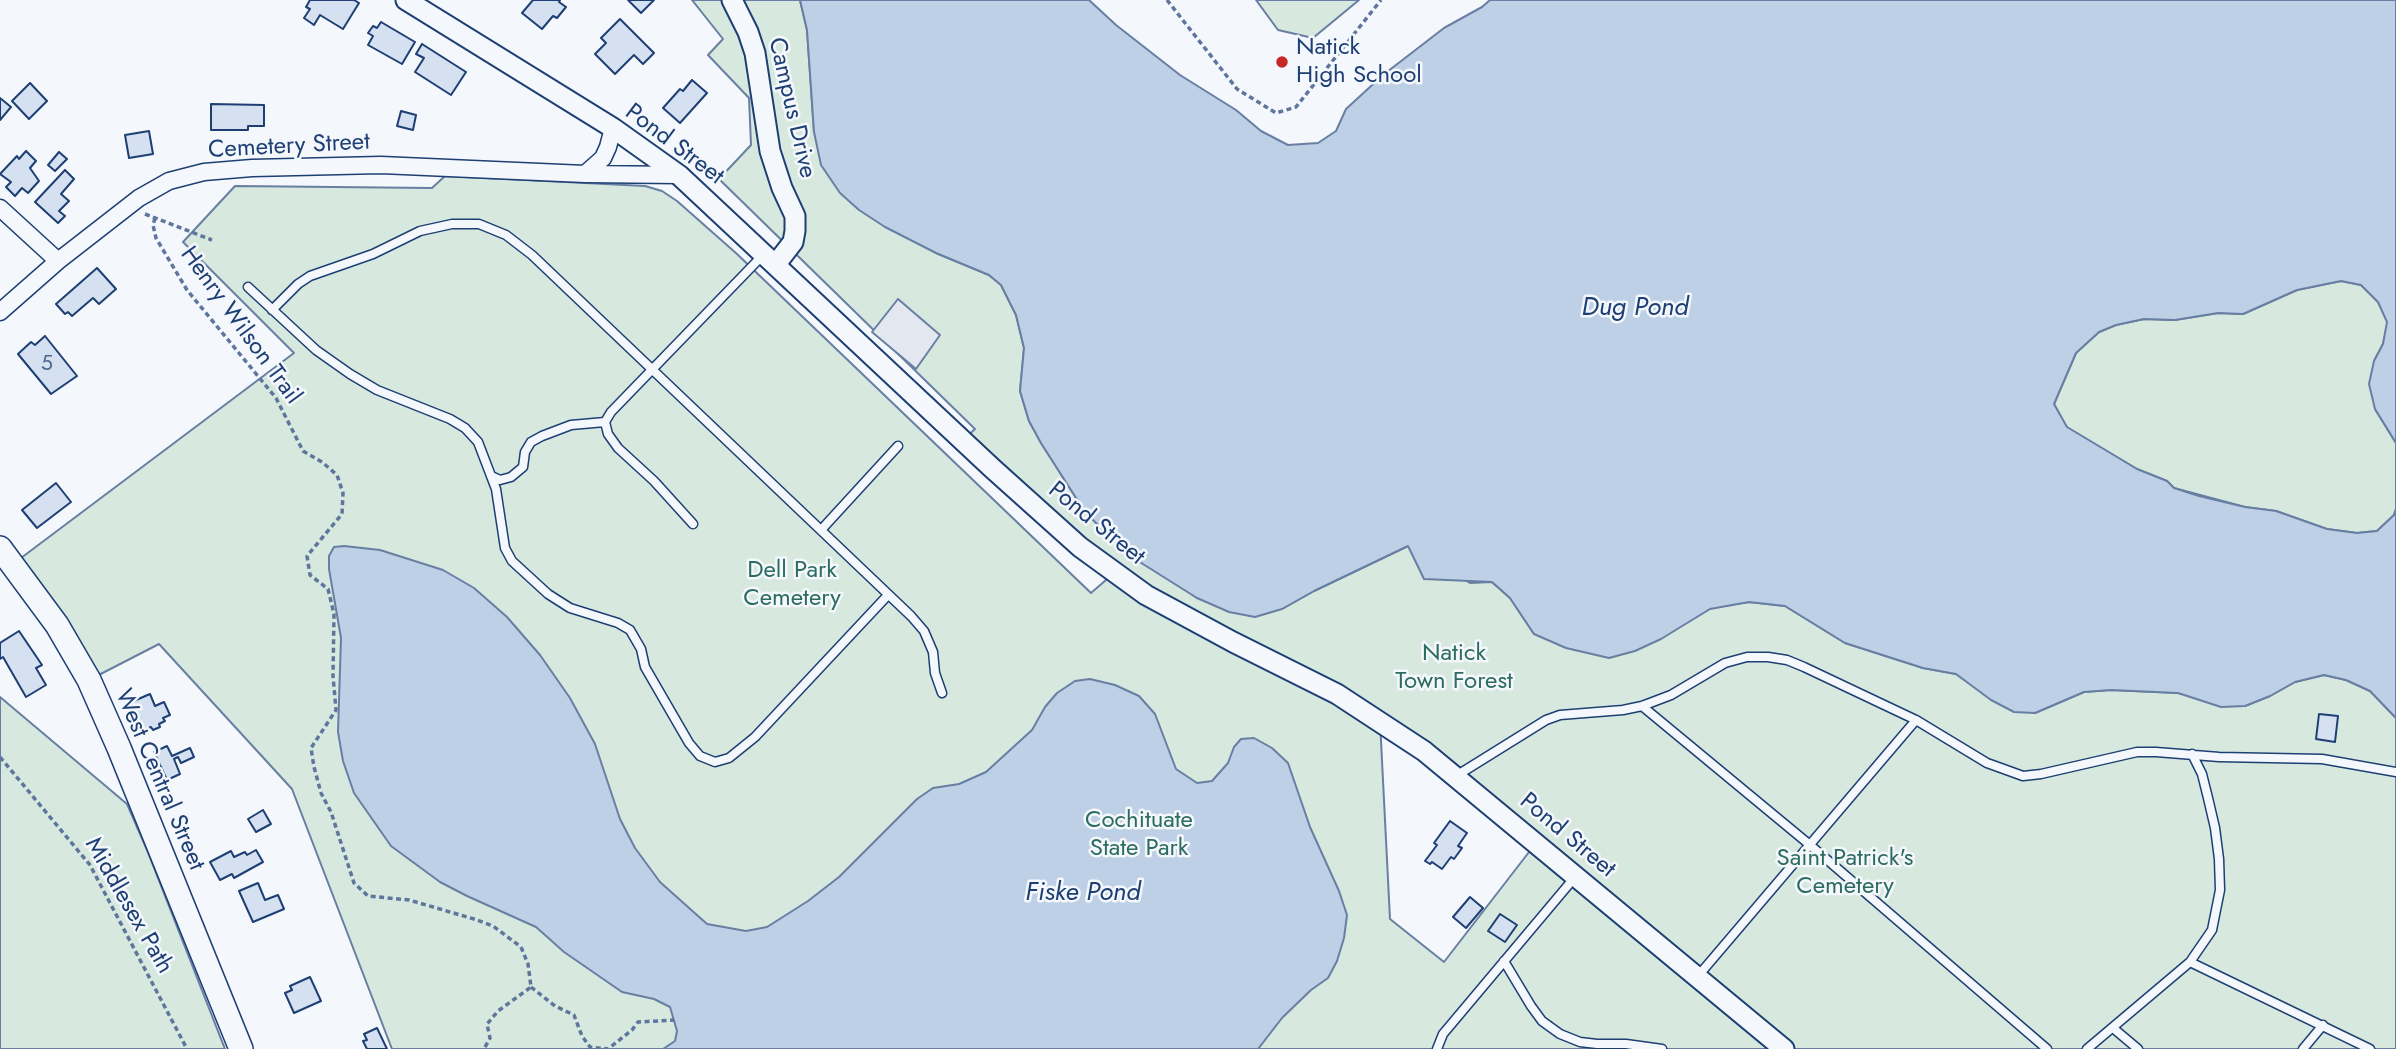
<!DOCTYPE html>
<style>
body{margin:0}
canvas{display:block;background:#f4f7fb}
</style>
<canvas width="2396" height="1049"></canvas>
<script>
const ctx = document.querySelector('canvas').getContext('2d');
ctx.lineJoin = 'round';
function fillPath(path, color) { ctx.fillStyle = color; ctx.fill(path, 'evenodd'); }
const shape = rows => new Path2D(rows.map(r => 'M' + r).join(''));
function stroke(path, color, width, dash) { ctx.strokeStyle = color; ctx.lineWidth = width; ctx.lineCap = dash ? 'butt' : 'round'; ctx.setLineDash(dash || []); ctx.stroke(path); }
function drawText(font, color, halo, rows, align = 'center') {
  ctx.font = font + ' Jost,sans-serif'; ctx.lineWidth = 5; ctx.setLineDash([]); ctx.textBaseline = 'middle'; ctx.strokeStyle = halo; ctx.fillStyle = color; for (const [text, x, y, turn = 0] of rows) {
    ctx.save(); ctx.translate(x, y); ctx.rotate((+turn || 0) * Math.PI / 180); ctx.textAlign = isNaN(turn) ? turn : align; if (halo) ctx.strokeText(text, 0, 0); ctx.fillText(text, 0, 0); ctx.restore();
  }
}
const green = shape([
 [692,0,800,0,807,30,814,132,936,253,989,275,1001,285,1016,315,1024,348,1020,391,1029,421,1041,443,1085,512,1106,532,1197,598,1282,609,1314,591,1408,546,1470,583,1492,582,1510,598,1534,634,1749,602,1785,606,1845,643,1923,668,1956,674,1979,690,2035,713,2084,692,2111,690,2178,693,2245,706,2270,696,2295,682,2324,675,2346,680,2370,691,2396,718,2396,1049,392,1049,292,789,159,644,89,680,13,564,294,353,183,242,235,186,432,188,445,176,645,186,662,191,677,201,737,254,1091,593,1114,573,962,441,975,429,719,179,751,145,749,98,708,55,723,39,692,0],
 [1380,721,1536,843,1444,962,1390,919,1380,721],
 [1256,0,1359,0,1313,38,1278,30,1256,0],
 [2341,281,2361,285,2378,302,2388,322,2383,344,2374,361,2375,409,2396,443,2396,509,2394,515,2377,531,2357,533,2327,529,2276,511,2245,507,2174,488,2167,481,2137,469,2066,427,2054,404,2076,353,2099,332,2116,325,2144,319,2175,320,2218,313,2243,314,2297,290,2341,281],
 [0,697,127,804,147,850,225,1049,0,1049,0,697]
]);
fillPath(green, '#d7e8df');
stroke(green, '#687fa3', 2);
const parking = shape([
 [898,299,940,335,916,369,872,332,898,299]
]);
fillPath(parking, '#e3e8f0');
stroke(parking, '#687fa3', 2);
const water = shape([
 [800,0,1089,0,1116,25,1180,75,1236,110,1261,131,1288,145,1318,143,1336,131,1346,109,1383,75,1444,28,1482,7,1490,0,2396,0,2396,443,2375,409,2369,384,2374,361,2383,344,2387,322,2378,302,2361,285,2341,281,2297,290,2243,314,2218,313,2175,320,2144,319,2116,325,2099,332,2076,353,2054,404,2067,427,2137,469,2167,481,2174,488,2199,496,2245,507,2276,511,2327,529,2357,533,2377,531,2394,515,2396,509,2396,718,2370,691,2346,680,2324,675,2295,682,2270,696,2245,706,2221,707,2178,693,2111,690,2084,692,2035,713,2014,712,1991,700,1956,674,1923,668,1845,643,1785,606,1749,602,1710,609,1661,639,1635,651,1609,658,1566,648,1534,634,1510,598,1492,582,1424,579,1408,546,1314,591,1282,609,1255,617,1229,612,1197,598,1127,554,1085,512,1041,443,1029,421,1020,391,1024,348,1016,315,1001,285,989,275,936,253,885,227,859,210,840,193,821,165,814,132,807,30,800,0],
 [344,546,380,550,443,570,474,588,507,617,540,655,570,698,595,744,620,819,635,848,660,882,707,924,746,931,767,927,808,901,839,877,917,799,933,788,959,784,986,772,1032,730,1045,707,1057,693,1075,681,1090,679,1115,685,1139,696,1155,714,1176,769,1197,783,1212,781,1228,763,1234,747,1241,739,1254,738,1272,748,1288,763,1310,827,1339,891,1347,915,1344,938,1337,961,1328,978,1311,990,1282,1018,1258,1049,663,1049,675,1041,677,1031,670,1007,654,999,622,992,564,952,536,927,467,896,440,882,391,846,354,793,343,761,338,732,341,638,329,569,329,556,334,547,344,546]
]);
fillPath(water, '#bed0e5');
stroke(water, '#687fa3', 2);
const building = shape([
 [310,0,354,0,359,3,343,29,320,15,314,25,304,18,310,9,306,7,310,0],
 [533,0,560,0,559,2,566,7,557,18,553,16,542,29,522,13,533,0],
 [628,0,654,0,641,13,628,0],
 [620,19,654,53,643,64,634,55,615,74,595,54,606,43,601,38,620,19],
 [381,22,415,42,402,64,368,45,373,36,368,33,373,26,377,28,381,22],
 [422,44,466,72,451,95,415,72,424,58,416,54,422,44],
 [692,80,707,93,680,123,663,108,680,89,683,91,692,80],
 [30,83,47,101,29,119,12,101,30,83],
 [0,98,11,107,0,120,0,98],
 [211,104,264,105,264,126,248,126,248,130,211,130,211,104],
 [401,111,416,115,413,130,397,126,401,111],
 [149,131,153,154,129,158,125,135,149,131],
 [26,151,36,161,30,168,39,181,28,193,22,188,15,196,6,187,11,182,0,174,17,156,19,159,26,151],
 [59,152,67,159,55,171,48,165,59,152],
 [65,170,74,179,61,194,69,201,59,211,65,216,58,223,35,202,65,170],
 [97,268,116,289,99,304,93,298,72,316,68,312,65,314,56,304,97,268],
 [45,336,77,376,51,394,18,354,31,342,35,345,45,336],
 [56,483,71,502,37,528,22,510,56,483],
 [19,631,42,665,36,668,46,685,26,697,3,657,0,659,0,643,19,631],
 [150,694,155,706,164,702,170,715,163,718,165,721,159,724,160,727,153,730,151,727,142,731,129,703,150,694],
 [2319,714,2338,716,2335,742,2316,739,2319,714],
 [167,746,172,756,190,748,194,757,181,763,178,757,174,759,180,774,167,780,154,752,167,746],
 [263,810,271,824,256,832,248,819,263,810],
 [1450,821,1467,833,1458,846,1462,848,1454,859,1451,857,1442,869,1432,862,1430,864,1425,861,1437,845,1434,843,1450,821],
 [256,850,263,862,234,878,232,874,220,880,210,862,231,851,234,857,245,852,247,855,256,850],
 [258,883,265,900,278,895,284,909,253,922,239,891,258,883],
 [1470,897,1483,908,1466,928,1453,917,1470,897],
 [1500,914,1517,925,1505,942,1488,931,1500,914],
 [310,977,321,1001,294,1013,285,993,292,990,290,986,310,977],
 [377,1028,387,1049,367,1049,363,1041,367,1040,364,1034,377,1028]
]);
fillPath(building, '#d5e0f0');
stroke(building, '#1d3f73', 2);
const service = shape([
 [248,287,316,350,350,374,377,390,450,419,465,428,478,442,496,489,505,548,512,561,548,594,570,608,618,623,630,630,641,649,645,667,689,743,700,756,715,762,729,758,755,737,888,595],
 [272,310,298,284,310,276,373,254,420,231,452,224,479,224,506,235,532,255,911,616,924,631,933,652,935,673,942,693],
 [491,476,500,480,511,477,523,467,525,452,531,442,542,436,571,425,605,422],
 [693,524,654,481,618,448,608,434,605,422,611,412,764,254],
 [821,530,898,446],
 [1642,706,1810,845,2047,1049],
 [1456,776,1546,720,1560,715,1623,710,1642,706,1671,695,1725,663,1747,657,1768,657,1787,660,1804,667,1916,720,1987,763,2023,776,2041,774,2137,752,2156,752,2219,757,2322,759,2396,772],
 [1504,961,1531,1006,1542,1021,1560,1034,1580,1042,1597,1044,1626,1044,1662,1049],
 [2190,962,2370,1049],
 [1698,976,1916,720],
 [2113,1028,2138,1049],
 [1437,1049,1443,1034,1575,877],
 [2087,1049,2190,962,2212,930,2220,890,2219,859,2215,828,2208,798,2202,774,2192,754],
 [2303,1049,2323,1025]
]);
const minor = shape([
 [585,174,603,158,608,147,613,128],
 [0,208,58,261],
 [0,312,58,261,139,198,169,181,204,172,252,168,381,165,585,174,679,175]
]);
const tertiary = shape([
 [406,0,613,128,679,175,992,468,1080,547,1146,595,1233,642,1337,694,1424,751,1784,1049],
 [732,0,748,32,755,53,770,151,782,188,795,216,795,231,793,242,776,264]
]);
const secondary = shape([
 [0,548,57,625,89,680,119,748,241,1049]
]);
stroke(service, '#1d3f73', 11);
stroke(minor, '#1d3f73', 19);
stroke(tertiary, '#1d3f73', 23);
stroke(secondary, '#1d3f73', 26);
stroke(shape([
 [1167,0,1237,89,1276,113,1296,107,1381,0],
 [145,214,212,240],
 [155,218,153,225,156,238,187,290,276,398,303,451,322,462,337,475,343,493,342,514,307,556,310,575,328,589,334,614,333,676,336,710,311,748,314,767,321,793,331,812,354,883,368,896,409,900,474,919,493,926,521,947,528,964,531,987,498,1011,487,1024,490,1038,484,1049],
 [0,757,90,865,187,1049],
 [531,987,555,1006,574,1015,582,1036,590,1047,608,1049,632,1030,638,1022,674,1020]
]), '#5e769c', 3.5, [5, 3.5]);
stroke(service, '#f4f7fb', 8);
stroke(minor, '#f4f7fb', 16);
stroke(tertiary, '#f4f7fb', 19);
stroke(secondary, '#f4f7fb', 23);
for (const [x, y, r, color] of [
 [1282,62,7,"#c62828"]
]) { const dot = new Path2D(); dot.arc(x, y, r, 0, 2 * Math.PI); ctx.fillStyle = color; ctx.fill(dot); stroke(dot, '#f4f7fb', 2.5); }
drawText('21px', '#4b6792', null, [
 ["5",47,365]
]);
drawText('24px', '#1d3f73', '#f4f7fb', [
 ["Natick",1296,48],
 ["High School",1296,76]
], 'left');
drawText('24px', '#1d3f73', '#f4f7fb', [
 ["Campus Drive",791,108,77],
 ["Pond Street",674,145,37],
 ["Cemetery Street",289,147,-3],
 ["Henry Wilson Trail",240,326,54],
 ["Pond Street",1096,524,39],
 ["West Central Street",159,780,67],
 ["Pond Street",1567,836,40],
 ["Middlesex Path",128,906,60]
]);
drawText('24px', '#2c6c60', '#f4f7fb', [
 ["Dell Park",792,571],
 ["Cemetery",792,599],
 ["Natick",1454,654],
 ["Town Forest",1454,682],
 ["Cochituate",1139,821],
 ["State Park",1139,849],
 ["Saint Patrick's",1845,859],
 ["Cemetery",1845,887]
]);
drawText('italic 26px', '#1d3f73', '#f4f7fb', [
 ["Dug Pond",1635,309],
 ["Fiske Pond",1083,894]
]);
</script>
